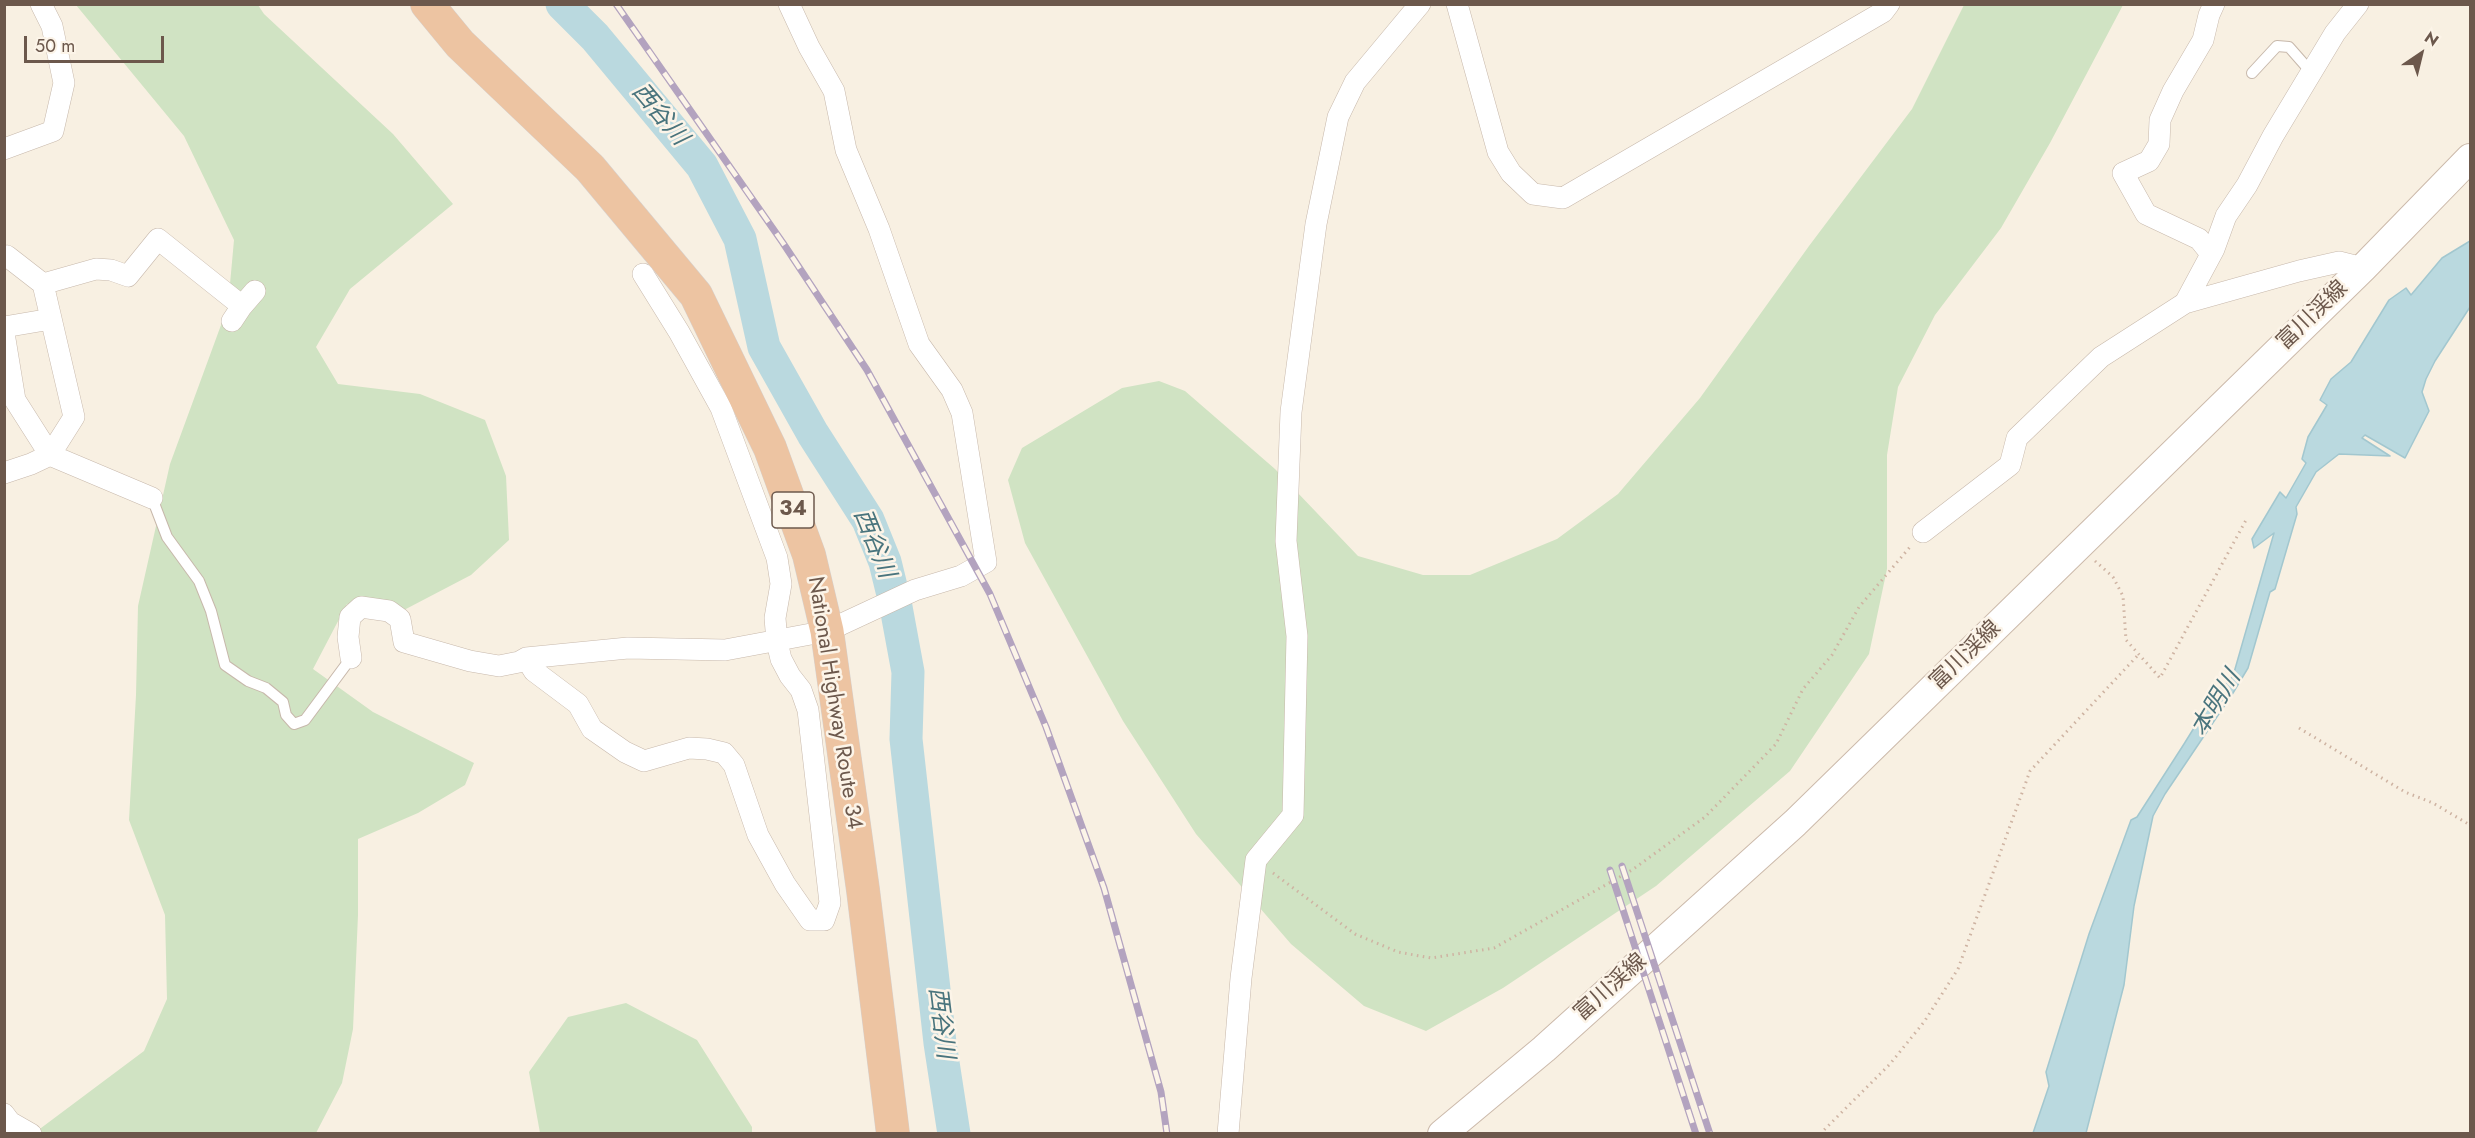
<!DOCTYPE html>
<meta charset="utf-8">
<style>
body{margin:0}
#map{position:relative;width:2475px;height:1138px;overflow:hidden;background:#f8f0e2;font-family:Jost,sans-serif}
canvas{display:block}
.frame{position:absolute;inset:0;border:6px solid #6c584c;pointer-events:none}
.north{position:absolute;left:2391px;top:24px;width:60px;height:60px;-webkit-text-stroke:4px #fcf4e8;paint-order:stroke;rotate:35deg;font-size:16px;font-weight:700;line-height:24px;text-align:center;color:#6c584c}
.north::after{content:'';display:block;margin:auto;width:21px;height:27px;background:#6c584c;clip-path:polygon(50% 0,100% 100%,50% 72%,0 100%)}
.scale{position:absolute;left:24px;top:36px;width:140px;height:27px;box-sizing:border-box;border:3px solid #6c584c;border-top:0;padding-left:8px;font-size:18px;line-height:21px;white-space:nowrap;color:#6c584c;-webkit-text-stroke:4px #fcf4e8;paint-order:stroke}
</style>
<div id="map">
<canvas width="2475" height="1138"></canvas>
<div class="frame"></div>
<div class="north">N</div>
<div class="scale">50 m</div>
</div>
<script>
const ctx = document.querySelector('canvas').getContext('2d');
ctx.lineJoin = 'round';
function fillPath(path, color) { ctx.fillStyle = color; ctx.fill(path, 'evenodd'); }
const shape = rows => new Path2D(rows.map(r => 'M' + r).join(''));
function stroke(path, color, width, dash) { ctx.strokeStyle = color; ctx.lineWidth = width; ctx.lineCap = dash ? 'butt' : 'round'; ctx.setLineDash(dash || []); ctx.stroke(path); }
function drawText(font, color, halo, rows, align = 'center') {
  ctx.font = font + ' Jost,"Noto Sans JP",sans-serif'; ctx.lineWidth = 5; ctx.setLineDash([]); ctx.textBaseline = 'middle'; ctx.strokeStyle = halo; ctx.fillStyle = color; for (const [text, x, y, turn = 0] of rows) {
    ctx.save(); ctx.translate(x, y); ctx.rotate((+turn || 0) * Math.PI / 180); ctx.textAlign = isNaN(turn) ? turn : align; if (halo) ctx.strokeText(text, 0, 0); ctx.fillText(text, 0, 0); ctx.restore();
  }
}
fillPath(shape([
 [76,5,258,5,264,14,393,134,453,204,350,289,316,347,338,384,420,394,485,420,506,476,509,540,471,575,404,610,347,604,313,669,373,712,474,763,465,785,418,813,358,839,358,915,353,1029,342,1083,316,1133,33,1134,144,1051,167,999,165,915,129,820,136,695,138,606,170,464,228,306,234,240,184,136],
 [1964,5,2123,5,2050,143,2001,228,1935,315,1898,387,1887,455,1887,569,1869,654,1790,771,1656,886,1503,988,1426,1031,1364,1006,1291,944,1196,834,1123,721,1025,543,1008,480,1022,448,1122,388,1159,381,1185,391,1275,469,1358,556,1423,575,1470,575,1557,539,1618,494,1700,398,1809,246,1912,109],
 [626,1003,697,1040,752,1127,752,1133,540,1133,529,1072,568,1017]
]), '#d0e3c3');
const water = shape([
 [2470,241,2470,307,2435,361,2426,379,2422,392,2429,411,2405,458,2365,435,2362,438,2390,456,2339,454,2316,472,2296,507,2297,514,2275,589,2270,592,2248,668,2233,693,2165,794,2153,816,2134,906,2124,985,2086,1133,2033,1133,2049,1086,2046,1072,2089,934,2131,820,2137,817,2184,744,2215,694,2214,690,2223,687,2233,676,2274,533,2254,548,2252,539,2280,492,2286,498,2306,463,2302,459,2308,437,2327,405,2320,400,2331,379,2351,362,2389,300,2406,288,2411,295,2442,258,2470,241]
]);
fillPath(water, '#bad9df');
stroke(water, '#a2c7cf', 1.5);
stroke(shape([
 [562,4,595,37,702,166,740,239,764,347,813,434,868,520,885,562,896,607,908,672,906,739,940,1043,954,1134]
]), '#bad9df', 33);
const service = shape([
 [2252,73,2277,46,2289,47,2311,72],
 [152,498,167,537,199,581,211,611,225,665,248,681,266,688,283,702,286,715,294,724,305,720,351,658]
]);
const minor = shape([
 [1457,4,1498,152,1511,173,1533,194,1563,198,1883,12,1889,4],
 [4,149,53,131,64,83,52,26,41,4],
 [2211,254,2199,239,2146,214,2123,173,2149,161,2159,144,2160,120,2173,91,2203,40,2209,15,2214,4],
 [4,258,7,256,43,284,96,269,111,270,128,276,158,239,242,306,232,321],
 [2185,303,2214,249,2226,216,2247,185,2273,136,2335,33,2358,4],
 [242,306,255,291],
 [4,327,51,319],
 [4,333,15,400,50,455,152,498],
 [4,473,31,464,50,455,74,417,43,284],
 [1923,532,2010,465,2017,438,2101,357,2185,303,2299,271,2339,262,2363,268],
 [351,658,348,637,350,617,361,607,389,611,400,619,404,642,470,661,499,666,519,662,526,658,534,671,578,704,592,729,625,752,644,761,689,748,707,749,724,753,734,765,758,835,785,884,810,920,824,920,830,903,808,710,801,690,790,676,781,659,777,642,775,618,781,584,777,558,721,408,679,332,643,274],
 [526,658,628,648,725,650,827,631,915,590,961,576,986,562,962,413,952,390,919,344,879,229,846,150,834,91,809,47,789,4],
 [4,1114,10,1122,31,1134],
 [1228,1134,1241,978,1256,860,1293,815,1297,636,1286,541,1291,412,1316,224,1338,117,1355,82,1420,4]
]);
const secondary = shape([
 [1442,1134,1544,1049,1795,823,2363,268,2470,158]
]);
const trunk = shape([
 [427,4,460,44,590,168,696,295,770,448,809,555,827,631,863,890,893,1134]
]);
stroke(service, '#c7b8ab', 12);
stroke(minor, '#c7b8ab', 22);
stroke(secondary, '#ccbaab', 30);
stroke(trunk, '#d6d0cd', 34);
stroke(shape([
 [2095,561,2113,577,2123,596,2126,640,2160,678,2246,520],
 [2299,728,2405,792,2433,803,2470,825],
 [1273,873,1355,934,1398,952,1431,958,1494,948,1632,870,1705,817,1776,744,1803,689,1832,655,1859,607,1910,547],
 [1820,1134,1890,1064,1924,1022,1958,969,2030,771,2139,654]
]), '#ceb3a2', 3, [1.5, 4.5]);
stroke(service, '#fff', 10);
stroke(minor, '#fff', 21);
stroke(secondary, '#fff', 28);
stroke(trunk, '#edc4a2', 33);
const rail = shape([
 [616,4,783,243,867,370,990,594,1046,727,1104,888,1161,1092,1167,1134],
 [1622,866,1710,1134],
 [1610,870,1696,1134]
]);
stroke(rail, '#b3a3bf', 7);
stroke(rail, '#fcf4e8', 4.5, [14]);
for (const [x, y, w] of [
 [793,510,42]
]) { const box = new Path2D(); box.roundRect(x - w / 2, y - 18, w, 36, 4.5); ctx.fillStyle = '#fcf4e8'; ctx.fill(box); stroke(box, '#6c584c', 1.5); }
drawText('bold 21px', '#6c584c', null, [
 ["34",793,510]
]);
drawText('22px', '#6c584c', '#fcf4e8', [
 ["富川渓線",2313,316,-44],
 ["富川渓線",1966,656,-44],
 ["National Highway Route 34",834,703,81],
 ["富川渓線",1611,988,-42]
]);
drawText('italic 24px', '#49747d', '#fcf4e8', [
 ["西谷川",659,115,50],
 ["西谷川",873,544,68],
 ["本明川",2217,704,-59],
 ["西谷川",940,1023,83]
]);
</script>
